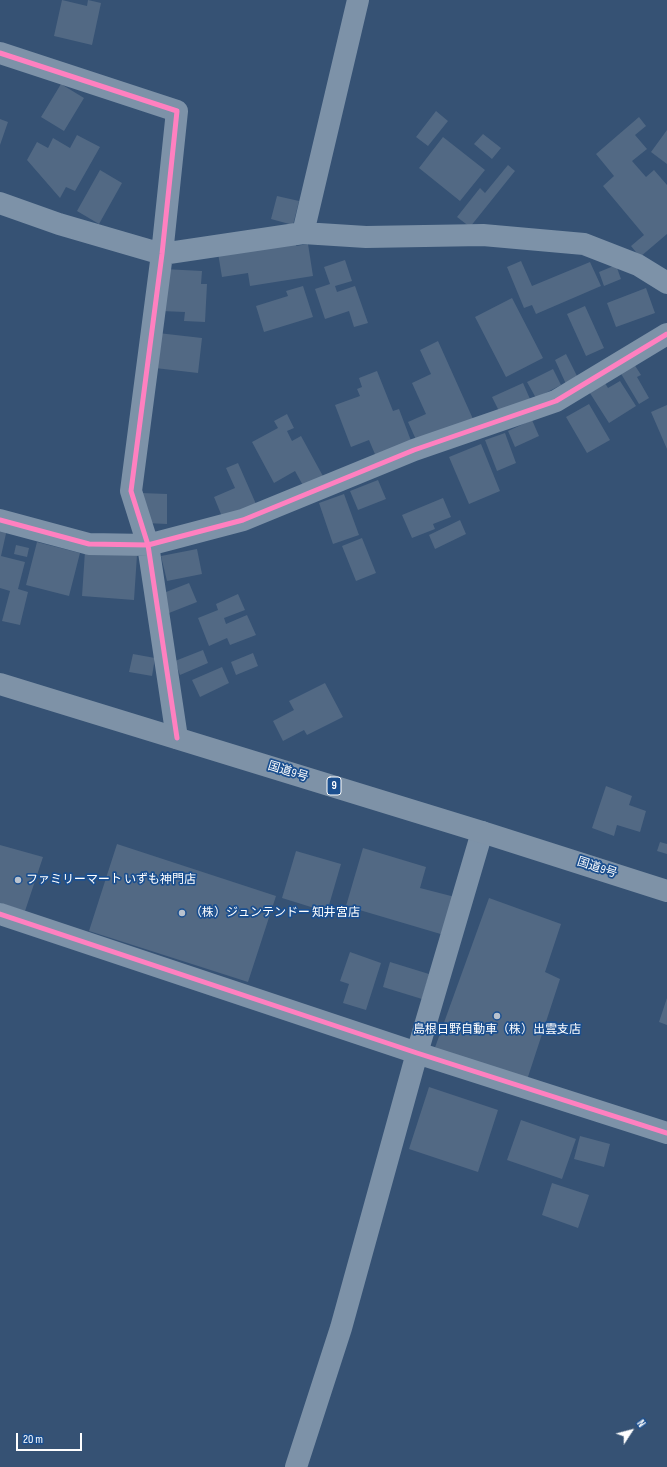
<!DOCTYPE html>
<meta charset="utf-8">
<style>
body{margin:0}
#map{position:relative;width:667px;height:1467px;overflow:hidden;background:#365274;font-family:"Sofia Sans Condensed",sans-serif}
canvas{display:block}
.north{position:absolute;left:611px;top:1411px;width:40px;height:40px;-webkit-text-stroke:3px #1b4f8f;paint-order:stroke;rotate:54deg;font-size:11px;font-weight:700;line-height:16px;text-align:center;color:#fff}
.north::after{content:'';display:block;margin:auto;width:14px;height:18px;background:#fff;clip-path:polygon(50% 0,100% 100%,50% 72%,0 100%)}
.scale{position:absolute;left:16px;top:1433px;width:66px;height:18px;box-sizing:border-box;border:2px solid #fff;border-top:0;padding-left:5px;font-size:12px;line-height:14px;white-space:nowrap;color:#fff;-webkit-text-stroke:3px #1b4f8f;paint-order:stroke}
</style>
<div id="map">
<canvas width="667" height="1467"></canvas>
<div class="north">N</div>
<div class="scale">20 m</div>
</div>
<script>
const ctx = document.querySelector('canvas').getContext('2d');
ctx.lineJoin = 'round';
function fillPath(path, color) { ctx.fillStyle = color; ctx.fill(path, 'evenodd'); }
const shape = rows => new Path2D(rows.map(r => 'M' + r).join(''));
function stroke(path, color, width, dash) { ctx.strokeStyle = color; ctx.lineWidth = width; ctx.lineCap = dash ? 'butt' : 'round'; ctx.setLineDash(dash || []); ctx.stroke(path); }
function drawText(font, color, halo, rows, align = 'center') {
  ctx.font = font + ' "Sofia Sans Condensed","Noto Sans JP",sans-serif'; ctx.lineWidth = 3.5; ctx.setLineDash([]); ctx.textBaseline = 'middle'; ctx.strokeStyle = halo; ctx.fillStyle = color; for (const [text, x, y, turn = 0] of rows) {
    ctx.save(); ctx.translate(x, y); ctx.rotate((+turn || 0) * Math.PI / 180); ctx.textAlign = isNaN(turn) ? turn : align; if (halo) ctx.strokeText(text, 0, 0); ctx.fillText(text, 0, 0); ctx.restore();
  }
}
fillPath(shape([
 [62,0,87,6,88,0,101,3,92,45,54,36],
 [61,84,84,98,64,131,41,117],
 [436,111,448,121,428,146,416,137],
 [639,117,646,126,635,135,647,149,632,161,646,177,654,170,667,185,667,234,640,257,631,246,644,235,603,186,614,176,596,154],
 [0,119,8,122,0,145],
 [667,130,667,164,651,152],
 [483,134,501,148,492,159,474,144],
 [77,135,100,147,75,191,66,187,60,198,27,160,37,142,48,148,53,138,70,148],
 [443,137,485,170,460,201,419,168],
 [508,165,515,171,470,227,457,217,480,188,485,193],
 [100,170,122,183,99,224,77,211],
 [277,196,299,201,293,225,271,219],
 [296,240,296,246,308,244,313,276,250,286,248,273,222,277,218,253],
 [345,260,352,281,335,286,337,292,355,286,368,323,354,327,349,311,325,319,315,289,330,284,324,267],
 [521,261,532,286,590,262,601,286,536,314,532,305,524,308,507,267],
 [616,265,621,279,604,286,599,272],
 [164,269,202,271,201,284,207,284,205,322,184,321,185,312,161,311],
 [303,286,313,317,264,332,256,306,288,296,286,291],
 [646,288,655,313,616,327,607,303],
 [512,298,543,358,506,377,475,317],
 [585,306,604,348,586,356,567,314],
 [158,333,202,338,198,373,155,368],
 [438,341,473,419,418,444,408,422,426,414,412,383,431,374,420,350],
 [566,354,578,378,566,384,555,360],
 [634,364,641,375,637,377,649,398,639,404,620,372],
 [553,369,561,385,536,398,527,382],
 [377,371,393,411,399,409,413,446,377,459,369,440,351,447,335,405,360,396,357,389,362,387,359,378],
 [603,380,608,388,620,381,636,406,609,423,588,390],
 [523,383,530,399,500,413,492,397],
 [589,404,610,440,587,453,566,417],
 [667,405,667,449,651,412],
 [287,414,294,428,287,431,292,441,301,436,324,478,305,489,295,471,274,483,252,442,278,428,274,421],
 [532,420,539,436,515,447,508,431],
 [505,433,516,463,497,471,485,440],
 [481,444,500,491,469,504,449,457],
 [238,463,256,504,223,519,214,497,235,488,226,468],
 [378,480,386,499,358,510,350,491],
 [141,493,167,494,167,524,146,523],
 [344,494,359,535,333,544,319,503],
 [443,498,451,517,433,524,435,529,412,538,402,515],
 [460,520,466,534,435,549,429,535],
 [0,528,7,529,1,556,25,562,18,589,28,592,20,625,2,621,10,591,0,588],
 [362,538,376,573,356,581,342,546],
 [37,542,80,553,69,596,26,585],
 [16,545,29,548,27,557,14,554],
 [197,549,202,574,167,581,161,556],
 [85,551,137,555,134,600,82,596],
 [189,583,197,602,169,613,161,594],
 [238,594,245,610,224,618,226,624,247,615,256,635,230,645,227,638,209,646,198,618,218,610,216,604],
 [203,650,208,663,180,675,175,661],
 [253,653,258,666,236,675,231,662],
 [133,654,155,658,152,676,129,672],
 [222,667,229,683,200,697,192,680],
 [325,683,343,717,307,735,304,730,283,741,273,721,294,710,289,701],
 [606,786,632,796,629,805,646,811,640,832,617,825,614,836,592,828],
 [660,842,667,844,667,854,657,851],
 [117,844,276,896,248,982,89,931],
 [0,845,43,857,25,911,0,903],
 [363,848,426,867,420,888,455,897,444,935,346,906],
 [296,851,341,864,327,912,282,898],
 [489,898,561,924,545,972,560,979,526,1083,433,1053],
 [350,952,381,963,366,1010,343,1003,349,984,340,981],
 [390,962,429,974,422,999,383,987],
 [667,998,667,1025,659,1022],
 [429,1087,498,1110,478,1172,409,1149],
 [521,1120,576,1139,562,1179,507,1160],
 [580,1136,610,1144,604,1167,574,1159],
 [552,1183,589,1195,578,1228,542,1215]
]), '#526984');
stroke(shape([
 [0,53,177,111,162,254,131,491,148,545,177,738],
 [0,203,59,224,162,254,303,233,366,237,483,235,584,244,638,265,667,283],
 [303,233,358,0],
 [0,520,89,544,148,545,243,520,414,450,556,401,667,334],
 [0,914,417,1053,667,1133],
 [296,1467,341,1328,417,1053,482,832]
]), '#7d92a8', 22);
stroke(shape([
 [0,684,482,832,667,891]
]), '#7e92a7', 22);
stroke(shape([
 [0,53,177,111,162,254,131,491,148,545,177,738],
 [0,520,89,544,148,545,243,520,414,450,556,401,667,334],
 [0,914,417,1053,667,1133]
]), '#ff80c0', 5);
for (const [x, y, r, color] of [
 [18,880,4,"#b9c2ce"],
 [182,913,4,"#b9c2ce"],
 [497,1016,4,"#b9c2ce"]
]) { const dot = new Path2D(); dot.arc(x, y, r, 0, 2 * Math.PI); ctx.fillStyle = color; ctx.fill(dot); stroke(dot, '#1b4f8f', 1.5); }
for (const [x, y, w] of [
 [334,786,14]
]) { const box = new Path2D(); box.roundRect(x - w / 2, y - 9, w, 18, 3); ctx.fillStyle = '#1b4f8f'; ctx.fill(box); stroke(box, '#fff', 1); }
drawText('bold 11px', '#fff', null, [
 ["9",334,786]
]);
drawText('12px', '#fff', '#1b4f8f', [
 ["国道9号",288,772,17],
 ["国道9号",597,868,18]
]);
drawText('12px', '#fff', '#1b4f8f', [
 ["ファミリーマート いずも神門店",26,880],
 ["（株）ジュンテンドー 知井宮店",190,913],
 ["島根日野自動車（株）出雲支店",497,1030,"center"]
], 'left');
</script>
